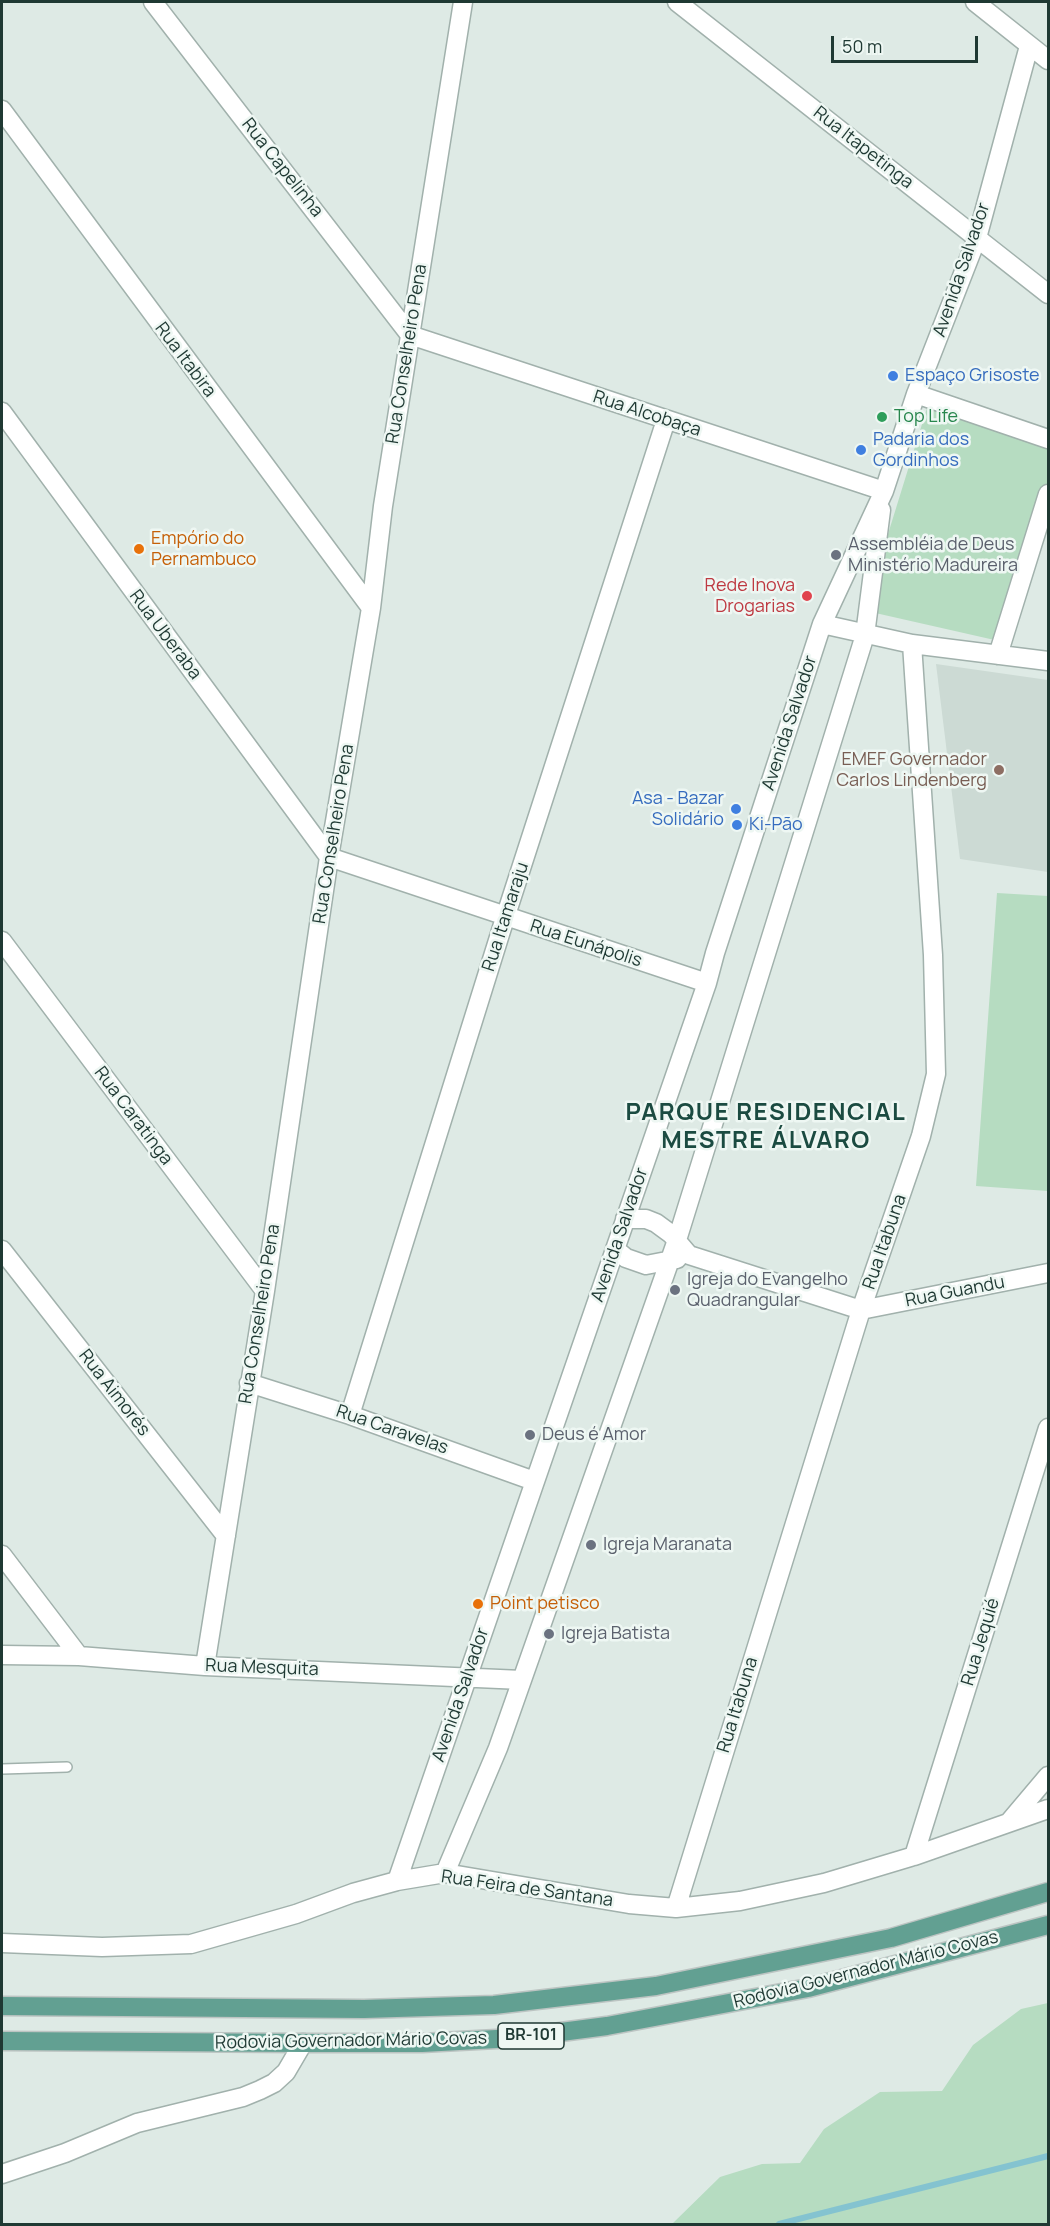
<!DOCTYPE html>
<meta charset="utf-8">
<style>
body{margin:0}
#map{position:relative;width:1050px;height:2226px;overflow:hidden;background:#deeae5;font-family:Manrope,sans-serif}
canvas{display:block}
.frame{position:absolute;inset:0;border:3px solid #1f3933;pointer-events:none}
.scale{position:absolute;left:831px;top:36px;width:147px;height:27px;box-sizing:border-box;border:3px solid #1f3933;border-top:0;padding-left:8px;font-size:18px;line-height:21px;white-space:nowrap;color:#1f3933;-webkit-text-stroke:4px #eef7f3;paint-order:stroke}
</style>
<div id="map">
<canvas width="1050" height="2226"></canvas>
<div class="frame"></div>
<div class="scale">50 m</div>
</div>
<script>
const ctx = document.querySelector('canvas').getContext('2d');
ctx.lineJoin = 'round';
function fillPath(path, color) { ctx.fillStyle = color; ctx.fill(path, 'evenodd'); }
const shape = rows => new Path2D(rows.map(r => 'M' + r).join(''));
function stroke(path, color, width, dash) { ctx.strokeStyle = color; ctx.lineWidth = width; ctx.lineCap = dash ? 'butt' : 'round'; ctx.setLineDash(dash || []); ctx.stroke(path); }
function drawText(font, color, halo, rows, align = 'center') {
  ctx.font = font + ' Manrope,sans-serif'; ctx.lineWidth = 5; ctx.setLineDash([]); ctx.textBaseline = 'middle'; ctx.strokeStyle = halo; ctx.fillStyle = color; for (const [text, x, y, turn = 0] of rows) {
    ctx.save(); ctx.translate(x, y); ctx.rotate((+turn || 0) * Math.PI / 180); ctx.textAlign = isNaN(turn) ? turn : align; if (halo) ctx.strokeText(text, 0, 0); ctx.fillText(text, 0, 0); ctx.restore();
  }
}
fillPath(shape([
 [936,664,1048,680,1048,872,960,859]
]), '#ccdad4');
fillPath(shape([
 [927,408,1048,447,1048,480,999,641,871,612,871,589],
 [997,893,1048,896,1048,1191,976,1186],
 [1048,2003,1048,2224,672,2224,720,2177,762,2164,800,2163,824,2129,880,2092,942,2091,973,2045,1021,2009]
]), '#b6dcc1');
stroke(shape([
 [779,2224,1048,2156]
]), '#84c3d0', 6);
const lane = shape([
 [2,1769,67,1767]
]);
const street = shape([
 [153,2,410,335],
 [677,2,1048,294],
 [975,2,1048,60],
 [2,110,371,608],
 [410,335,884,491],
 [916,394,1048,439],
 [2,412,329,857,707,983],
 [912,644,1048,661],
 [998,655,1048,494],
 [2,941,265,1291],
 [625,1219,646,1219,656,1223,671,1234,689,1255,861,1310,1048,1273],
 [615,1249,626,1258,646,1265,677,1259],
 [2,1250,226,1536],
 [249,1383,350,1415,534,1481],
 [350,1415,505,918,666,420],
 [2,1555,79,1656],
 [2,1655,79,1656,205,1666,522,1680],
 [205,1666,265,1291,329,857,371,608,383,506,463,2],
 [1010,1821,1048,1776],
 [914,1856,1048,1428],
 [445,1873,498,1748,677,1240,865,635,881,510],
 [397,1881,707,983,715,953,822,624,884,491,916,394,977,238,1029,46],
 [676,1908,861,1310,921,1136,936,1074,933,955,912,644,822,624],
 [2,1943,102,1947,191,1944,296,1914,353,1893,397,1881,445,1873,629,1904,676,1908,740,1901,824,1883,914,1856,1048,1809],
 [2,2174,65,2153,137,2123,243,2097,260,2090,274,2083,286,2072,303,2043]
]);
const primary = shape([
 [2,2006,364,2009,494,2005,656,1986,891,1938,1048,1892],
 [2,2041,303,2043,422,2043,515,2038,607,2026,808,1988,1048,1925]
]);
stroke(lane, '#a1b1ac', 12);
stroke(street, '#a1b1ac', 21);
stroke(primary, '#bcc4c2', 21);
stroke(lane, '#fff', 9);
stroke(street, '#fff', 18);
stroke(primary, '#62a092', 18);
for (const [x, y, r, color] of [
 [893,376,6,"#3f7fe0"],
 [882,417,6,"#2e9e5b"],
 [861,450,6,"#3f7fe0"],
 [139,549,6,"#e8710a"],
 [836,555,6,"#6b7280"],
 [807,596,6,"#e0444e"],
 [999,770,6,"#8d6e63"],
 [736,809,6,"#3f7fe0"],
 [737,825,6,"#3f7fe0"],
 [675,1290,6,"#6b7280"],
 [530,1435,6,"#6b7280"],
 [591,1545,6,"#6b7280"],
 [478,1604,6,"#e8710a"],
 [549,1634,6,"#6b7280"]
]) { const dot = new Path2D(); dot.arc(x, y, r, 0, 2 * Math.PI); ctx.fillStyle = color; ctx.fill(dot); stroke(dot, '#eef7f3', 2); }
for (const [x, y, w] of [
 [531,2036,66]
]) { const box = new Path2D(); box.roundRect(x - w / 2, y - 13, w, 26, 4.5); ctx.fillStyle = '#eef7f3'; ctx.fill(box); stroke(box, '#1f3933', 1.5); }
drawText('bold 16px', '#1f3933', null, [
 ["BR-101",531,2036]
]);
drawText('18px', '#1f3933', '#eef7f3', [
 ["Rua Itapetinga",863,148,38],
 ["Rua Capelinha",282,168,52],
 ["Avenida Salvador",962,270,-71],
 ["Rua Conselheiro Pena",407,354,-81],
 ["Rua Itabira",185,360,53],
 ["Rua Alcobaça",647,414,18],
 ["Rua Uberaba",165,635,53],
 ["Avenida Salvador",790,723,-72],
 ["Rua Conselheiro Pena",334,834,-81],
 ["Rua Itamaraju",506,917,-72],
 ["Rua Eunápolis",586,944,18],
 ["Rua Caratinga",133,1116,53],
 ["Avenida Salvador",620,1235,-71],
 ["Rua Itabuna",885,1242,-71],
 ["Rua Guandu",955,1292,-11],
 ["Rua Conselheiro Pena",260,1314,-81],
 ["Rua Aimorés",114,1393,52],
 ["Rua Caravelas",392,1430,19],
 ["Rua Jequié",981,1642,-73],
 ["Rua Mesquita",262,1668,2],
 ["Avenida Salvador",461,1695,-71],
 ["Rua Itabuna",738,1705,-73],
 ["Rua Feira de Santana",527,1889,8],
 ["Rodovia Governador Mário Covas",866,1970,-14],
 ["Rodovia Governador Mário Covas",351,2041,-1]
]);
drawText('18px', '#366cbe', '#eef7f3', [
 ["Espaço Grisoste",905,376],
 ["Padaria dos",873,440],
 ["Gordinhos",873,461],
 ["Asa - Bazar",724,799,"right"],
 ["Solidário",724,820,"right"],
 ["Ki-Pão",749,825]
], 'left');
drawText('18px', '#27864d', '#eef7f3', [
 ["Top Life",894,417]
], 'left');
drawText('18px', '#c56008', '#eef7f3', [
 ["Empório do",151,539],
 ["Pernambuco",151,560],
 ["Point petisco",490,1604]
], 'left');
drawText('18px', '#5b616d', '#eef7f3', [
 ["Assembléia de Deus",848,545],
 ["Ministério Madureira",848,566],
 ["Igreja do Evangelho",687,1280],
 ["Quadrangular",687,1301],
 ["Deus é Amor",542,1435],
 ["Igreja Maranata",603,1545],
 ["Igreja Batista",561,1634]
], 'left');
drawText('18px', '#be3a42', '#eef7f3', [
 ["Rede Inova",795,586],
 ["Drogarias",795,607]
], 'right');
drawText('18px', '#785e54', '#eef7f3', [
 ["EMEF Governador",987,760],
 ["Carlos Lindenberg",987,781]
], 'right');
ctx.letterSpacing = '1.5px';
drawText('bold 24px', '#1b4b41', '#eef7f3', [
 ["PARQUE RESIDENCIAL",766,1113],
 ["MESTRE ÁLVARO",766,1141]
]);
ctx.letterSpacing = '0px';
</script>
